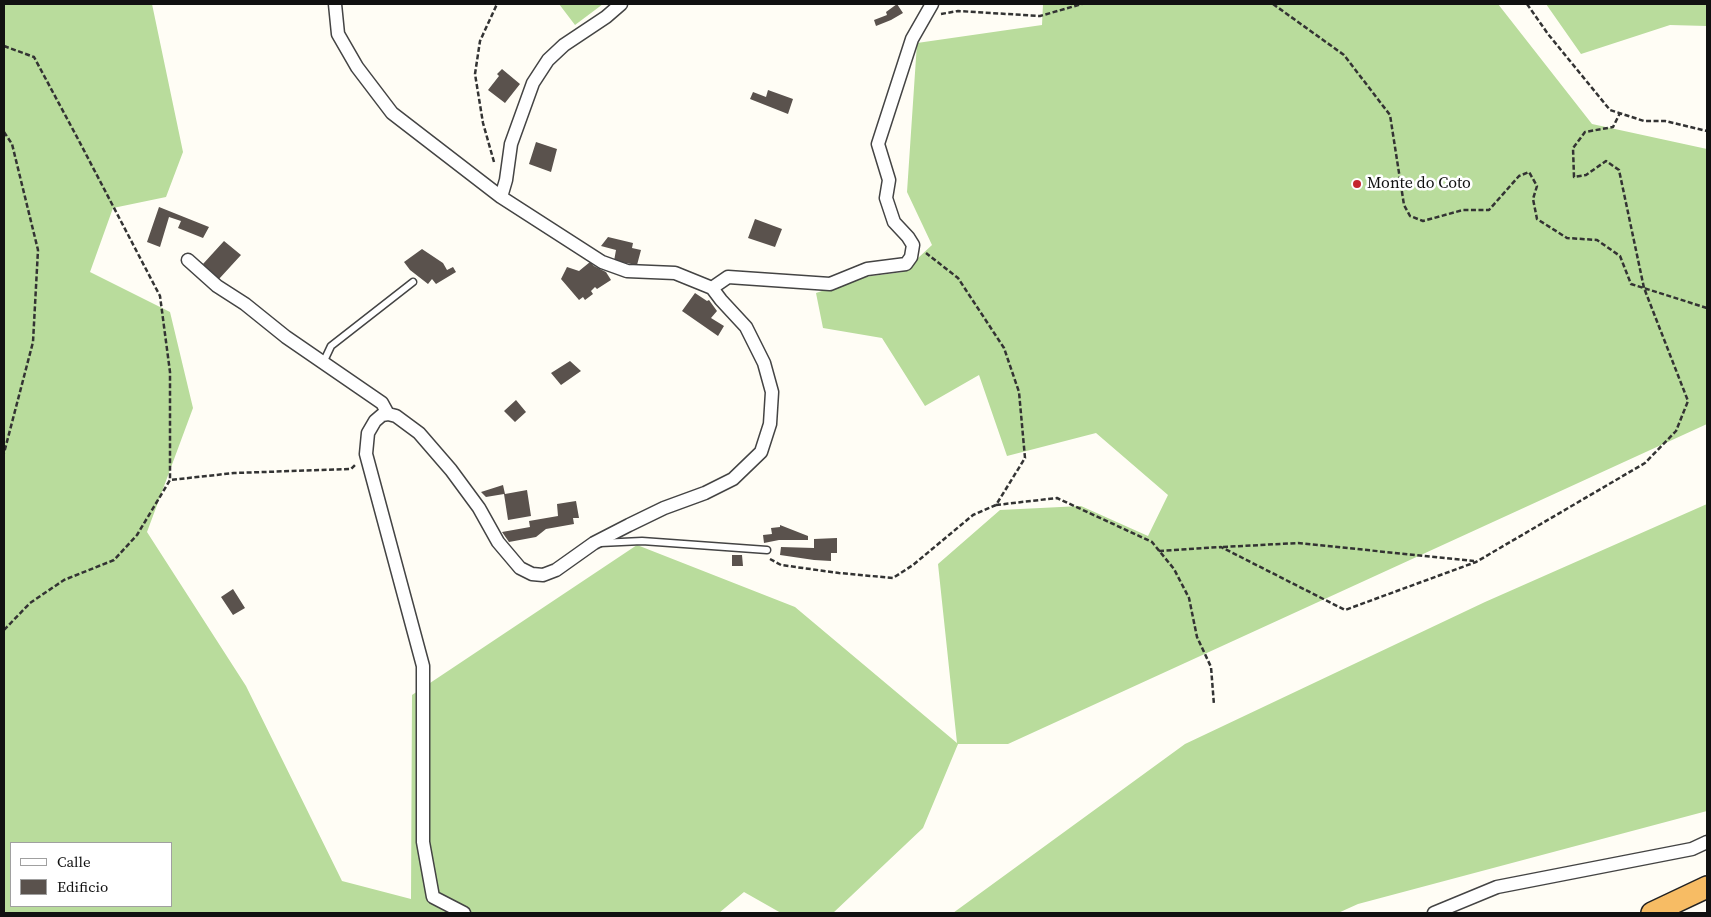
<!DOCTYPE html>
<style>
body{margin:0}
#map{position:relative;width:1711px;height:917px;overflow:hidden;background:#fffdf5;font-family:"Source Serif 4",serif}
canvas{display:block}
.frame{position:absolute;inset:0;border:5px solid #111;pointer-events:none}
.legend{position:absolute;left:10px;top:842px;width:162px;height:65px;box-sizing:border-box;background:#fff;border:1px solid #a0a0a0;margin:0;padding:6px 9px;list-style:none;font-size:15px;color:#111}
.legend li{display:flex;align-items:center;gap:10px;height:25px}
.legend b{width:25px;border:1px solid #a0a0a0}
</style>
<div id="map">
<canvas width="1711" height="917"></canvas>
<div class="frame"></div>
<ul class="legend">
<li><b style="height:6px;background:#fff"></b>Calle</li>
<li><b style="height:14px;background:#5a524d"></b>Edificio</li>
</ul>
</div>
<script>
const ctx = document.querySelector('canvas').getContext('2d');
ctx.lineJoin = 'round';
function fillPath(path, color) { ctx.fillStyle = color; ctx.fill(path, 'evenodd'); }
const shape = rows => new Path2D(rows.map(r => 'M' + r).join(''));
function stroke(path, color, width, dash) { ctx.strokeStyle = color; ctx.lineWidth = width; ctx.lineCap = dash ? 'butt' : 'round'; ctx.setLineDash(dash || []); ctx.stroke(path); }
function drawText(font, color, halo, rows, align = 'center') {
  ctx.font = font + ' "Source Serif 4",serif'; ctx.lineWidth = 5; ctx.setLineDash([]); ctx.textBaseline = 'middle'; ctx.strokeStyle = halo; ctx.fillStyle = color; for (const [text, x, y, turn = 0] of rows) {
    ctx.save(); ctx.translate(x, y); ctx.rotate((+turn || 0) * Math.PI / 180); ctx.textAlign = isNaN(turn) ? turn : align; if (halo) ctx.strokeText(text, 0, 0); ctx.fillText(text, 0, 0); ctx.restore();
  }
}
fillPath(shape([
 [4,4,152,4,183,152,166,197,113,208,90,272,170,312,193,408,147,532,246,686,342,881,411,899,412,695,637,545,795,607,957,743,938,564,1000,510,1081,506,1148,536,1168,495,1096,433,1007,456,979,375,925,406,882,338,823,328,816,293,864,277,903,272,932,245,907,192,917,43,1042,25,1043,4,1498,4,1592,124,1707,149,1707,424,1008,744,958,744,923,828,833,913,781,913,744,892,719,913,4,913],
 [11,843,171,843,171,906,11,906],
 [559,4,603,4,575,25],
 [1546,4,1707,4,1707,26,1670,25,1581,54],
 [1707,504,1707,811,1358,904,1338,913,953,913,1185,744,1485,602]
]), '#b9dc9c');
fillPath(shape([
 [897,4,903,13,891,20,876,26,874,20,887,15,886,12],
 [502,69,520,84,505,103,488,90,499,76,497,74],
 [768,90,793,99,788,114,750,99,753,92,766,97],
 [536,142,557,149,551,172,529,164],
 [159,207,209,227,203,238,178,228,181,221,169,217,160,247,147,242],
 [755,219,782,229,775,247,748,238],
 [608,237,633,243,632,248,641,250,637,265,614,261,616,250,601,246],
 [224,241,241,255,219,279,203,264],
 [422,249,443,263,447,270,453,267,456,272,436,284,432,279,428,284,410,270,404,262],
 [590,262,594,266,606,272,611,280,597,289,595,287,591,291,593,294,585,300,583,297,579,300,561,279,567,267,579,271],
 [695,293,707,301,709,300,717,311,711,318,724,326,718,336,682,311],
 [570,361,581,371,561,385,551,373],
 [516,400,526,412,515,422,504,411],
 [503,485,505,494,527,490,531,516,508,520,504,494,486,497,481,492],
 [576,501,579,518,573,518,574,524,546,529,536,537,509,542,502,532,530,527,529,521,558,516,557,504],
 [780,525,808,536,808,540,779,540,764,543,763,535,772,534,771,528,780,527],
 [837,538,837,553,831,553,831,561,814,560,780,555,781,547,814,548,814,539],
 [732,555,742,555,743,566,732,566],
 [233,589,245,608,233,615,221,597]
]), '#5a524d');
const service = shape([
 [323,363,331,346,413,282],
 [600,543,642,541,767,550]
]);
const minor = shape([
 [335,4,338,34,357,67,392,113,501,197,602,262,627,271,675,273,712,288,721,300,746,327,764,363,772,392,770,424,761,452,733,479,705,493,664,508,629,525,594,543,556,570,543,575,532,574,520,568,498,542,479,508,451,470,419,433,396,416,388,414,382,415,375,421,368,433,366,454,423,666,423,842,433,897,464,913],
 [501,197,506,180,511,144,533,83,548,60,564,45,606,17,621,4],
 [188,260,217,286,245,304,286,337,382,403,388,414],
 [712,288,728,277,830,284,867,269,906,264,911,257,913,245,908,237,894,222,886,198,889,180,878,144,912,39,932,4],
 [1434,913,1497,887,1692,849,1707,842]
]);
const trunk = shape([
 [1652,913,1707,887]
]);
stroke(service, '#444', 9);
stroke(minor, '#444', 15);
stroke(trunk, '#222', 24);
stroke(shape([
 [1273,4,1344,55,1390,115,1404,205,1410,216,1423,221,1463,210,1489,210,1519,176,1529,172,1537,186,1533,199,1537,219,1567,238,1597,240,1620,256,1631,284,1707,308],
 [1527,4,1548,34,1610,110,1644,121,1665,121,1707,131],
 [941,14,958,11,1040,16,1082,4],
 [4,46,34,57,78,139,160,296,170,372,170,480],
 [4,132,12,144,38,250,33,342,4,453],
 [494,162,483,123,475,74,480,41,497,4],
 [996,505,1057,498,1152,542,1174,569,1189,598,1197,637,1211,667,1214,705],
 [1223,547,1298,543,1474,561],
 [1159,551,1221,547,1345,610,1476,562,1645,463,1676,431,1688,401,1644,288,1619,170,1606,161,1586,175,1574,177,1573,148,1585,132,1613,127,1620,113],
 [770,559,781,565,839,573,893,578,913,565,973,515,996,505,1025,458,1019,392,1004,348,958,278,926,253],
 [4,630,30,603,64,580,114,560,137,535,170,480,234,473,351,469,356,464]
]), '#333', 2.5, [5, 2.5]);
stroke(service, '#fff', 6);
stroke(minor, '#fff', 12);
stroke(trunk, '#f7bc64', 21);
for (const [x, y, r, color] of [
 [1357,184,5,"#c4262e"]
]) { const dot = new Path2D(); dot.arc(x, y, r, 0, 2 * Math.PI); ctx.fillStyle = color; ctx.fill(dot); stroke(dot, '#fff', 2); }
drawText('16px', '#111', '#fff', [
 ["Monte do Coto",1367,184]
], 'left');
</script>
